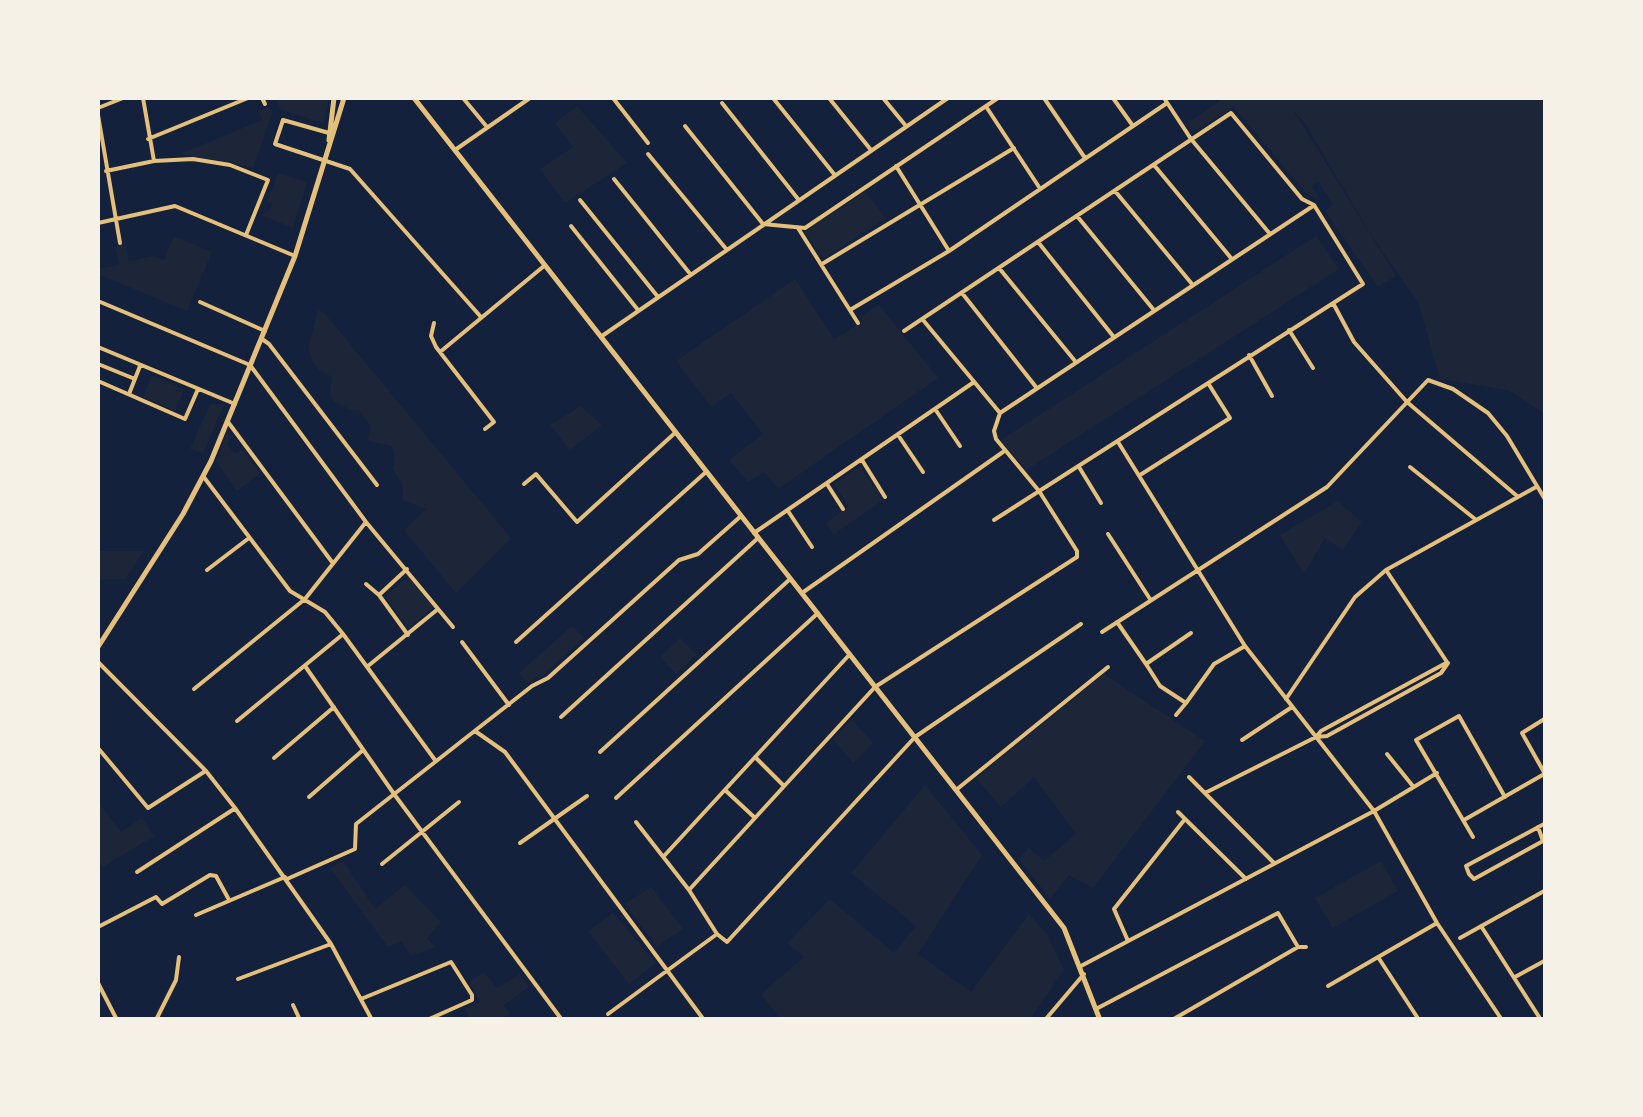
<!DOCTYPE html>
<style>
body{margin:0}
#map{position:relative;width:1643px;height:1117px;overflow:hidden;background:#14213d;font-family:"Source Sans 3",sans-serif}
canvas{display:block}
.frame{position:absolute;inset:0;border:100px solid #f6f1e7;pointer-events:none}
</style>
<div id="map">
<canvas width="1643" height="1117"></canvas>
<div class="frame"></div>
</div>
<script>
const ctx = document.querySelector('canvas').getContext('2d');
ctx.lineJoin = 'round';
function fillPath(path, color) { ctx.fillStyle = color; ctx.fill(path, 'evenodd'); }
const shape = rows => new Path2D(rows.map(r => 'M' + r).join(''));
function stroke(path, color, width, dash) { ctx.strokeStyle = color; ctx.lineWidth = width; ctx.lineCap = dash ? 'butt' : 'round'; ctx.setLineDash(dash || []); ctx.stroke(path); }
fillPath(shape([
 [275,98,329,98,324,123,281,110],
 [1224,98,1545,98,1545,414,1508,390,1440,379,1418,302,1371,235,1305,123,1293,110,1396,276,1378,287,1325,211,1333,204,1318,182,1312,186,1321,201,1306,193,1234,107,1194,132,1187,123],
 [577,106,627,163,565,203,540,169,573,147,555,123],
 [269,107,272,113,254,167,180,154,262,120,259,111],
 [278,173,307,182,293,228,261,215,270,210,272,204,267,202],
 [865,192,886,218,823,259,804,232],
 [174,236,212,252,187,311,98,274,98,269,119,265,115,247,125,244,129,261,153,256,164,260],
 [1316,236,1339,269,1026,470,1001,440],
 [795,279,834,339,862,322,860,317,879,305,938,378,778,489,764,472,748,482,729,460,763,434,731,393,711,407,676,361],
 [318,310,325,314,511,538,456,593,404,530,426,509,403,500,403,486,393,469,395,456,392,446,368,441,371,427,359,410,352,411,334,401,330,394,332,377,319,370,312,360,308,348],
 [152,375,184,389,175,411,143,397],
 [210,404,224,405,203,453,190,449],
 [581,406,602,425,570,450,550,425],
 [227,434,232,436,227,444,235,454,243,450,260,473,237,491,216,461],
 [860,466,883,500,834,534,826,523,849,506,834,484],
 [1338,501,1362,522,1343,550,1325,538,1304,574,1280,535],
 [98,551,144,551,125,579,98,580],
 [408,576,434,607,408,628,385,597],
 [572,626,584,638,545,673,528,683,519,673],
 [680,638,697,655,676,674,660,657],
 [1104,674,1205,741,1093,888,1069,875,1050,899,1019,859,1029,848,1044,861,1076,834,1034,777,1001,807,976,778],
 [852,720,873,743,853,763,833,739],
 [925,785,982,855,918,954,971,992,1029,914,1047,934,1064,970,1030,1019,780,1019,761,994,804,957,787,943,830,899,894,953,916,926,851,873],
 [98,802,121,832,142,818,154,836,103,867,98,859],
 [343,861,375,909,405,885,441,922,427,939,436,947,410,956,402,941,388,947,330,868],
 [1381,861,1398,891,1333,928,1315,898],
 [651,887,683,929,657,946,625,904],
 [613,913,656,963,629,984,588,931],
 [484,972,497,988,520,974,529,987,504,1005,510,1014,500,1019,470,1019,465,1009,480,1002,469,982]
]), '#1d2539');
stroke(shape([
 [143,98,154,161],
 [262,98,265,104],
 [463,98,487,127],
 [613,98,648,143],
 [773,98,834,174],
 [829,98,871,150],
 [883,98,906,126],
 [1044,98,1085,158],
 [1113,98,1133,126],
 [1164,98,1191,139,1270,234],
 [722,103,798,199],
 [98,108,123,98],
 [987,108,1039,187],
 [98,115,120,243],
 [685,126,763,224,805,228,998,98],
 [329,133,283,120,275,144,350,169,481,317],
 [148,139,248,98],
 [455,150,530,98],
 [648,154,727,250],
 [1154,165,1231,258],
 [896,166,949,251],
 [106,171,154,161,193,159,230,165,268,180,246,235],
 [614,179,691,275],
 [1115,191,1192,284],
 [580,200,658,297],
 [1077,216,1153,309],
 [98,223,175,206,295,256],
 [571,226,638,310],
 [798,228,858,323],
 [1038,242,1113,336],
 [822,264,1014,148],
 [999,268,1075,361],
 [962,293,1036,387],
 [98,301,250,365,366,522,453,627],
 [200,302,265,331],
 [1333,303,1354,342,1407,402,1517,496],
 [850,310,949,251,1167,103],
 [923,320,1000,413],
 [434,323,431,336,436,347,494,422,485,429],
 [1289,330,1313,368],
 [904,331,1231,113,1302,199,1314,205],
 [602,336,948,98],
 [262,339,269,344,377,485],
 [98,347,235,404],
 [440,352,544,266],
 [1249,355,1272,396],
 [98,364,135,379],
 [98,381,185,419,198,389],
 [129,394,140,366],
 [935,409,960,446],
 [1000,413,1313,206],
 [228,422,332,562],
 [898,435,923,472],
 [1118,442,1245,646,1374,811,1437,923,1502,1020],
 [862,460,885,497],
 [1079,467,1101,503],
 [1410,467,1475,519],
 [1140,475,1230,418,1208,383],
 [203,476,290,591,325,612,343,634,435,760],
 [524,484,536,474,577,522,676,432],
 [827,484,843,509],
 [788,511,812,547],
 [994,520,1363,284,1314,205],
 [754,533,974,382],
 [1108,534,1150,599],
 [207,570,249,538],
 [1386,570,1447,662],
 [366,584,379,595,408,635],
 [802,593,1003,452],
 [379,595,407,569],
 [1117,622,1146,664,1191,633],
 [1102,632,1327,487,1428,380,1453,389,1488,413,1507,436,1546,501],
 [462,642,509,705],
 [516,642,706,472],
 [98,662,206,771,235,808,331,944,372,1020],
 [1146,664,1160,686,1186,703,1214,664,1245,646],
 [305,666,394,794,562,1020],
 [368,666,438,609],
 [194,689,305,599,366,522],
 [1286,699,1355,597,1386,570,1536,487],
 [1176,715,1186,703],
 [561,717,757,539],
 [237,721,342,635],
 [475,731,505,752,704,1020],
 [1316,737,1321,731,1446,663],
 [1242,740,1292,707],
 [98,748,148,808,204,772],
 [600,752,789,580],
 [1387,754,1412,785],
 [755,757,783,785],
 [274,758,334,707],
 [1545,774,1522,733,1546,718],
 [1189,777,1274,863],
 [725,790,754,817],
 [956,790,1108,667],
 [1205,793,1316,737,1327,736,1441,673,1448,663],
 [309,797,363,750],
 [616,798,818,613],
 [1178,812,1246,879],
 [1464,820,1546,773],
 [636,822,689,890,717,934,727,942,915,737,1081,624],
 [1538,827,1543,841,1474,879,1469,874,1466,866,1546,823],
 [1473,837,1416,740,1459,716,1505,797],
 [520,843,587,796],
 [664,856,850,654],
 [382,864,459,802],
 [137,872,234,809],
 [287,879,355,849,356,824,532,686,548,678,679,560,698,554,741,516],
 [689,890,875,687,1077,557,1077,551,1039,491,996,439,994,431,1000,413],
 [196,915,285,877],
 [1481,926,1541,1020],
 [98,927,156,897,162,904,210,875,216,876,228,898],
 [1460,938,1546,890],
 [1128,941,1114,909,1185,819],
 [1378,957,1419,1020],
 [1081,966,1374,811,1437,773],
 [1515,977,1546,960],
 [238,979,331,944],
 [98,983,117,1020],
 [1328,986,1437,923],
 [361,999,451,962,472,995,472,1000,427,1020],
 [293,1005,300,1020],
 [1096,1009,1278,913,1298,947],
 [608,1014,717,934],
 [156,1020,176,980,179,957],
 [1045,1020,1084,974],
 [1172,1020,1298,947,1306,947]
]), '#e5c07b', 4);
stroke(shape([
 [414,98,1064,928,1100,1020],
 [329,140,334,98],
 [98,647,183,514,211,461,295,256,344,98]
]), '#e5c07b', 5);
</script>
